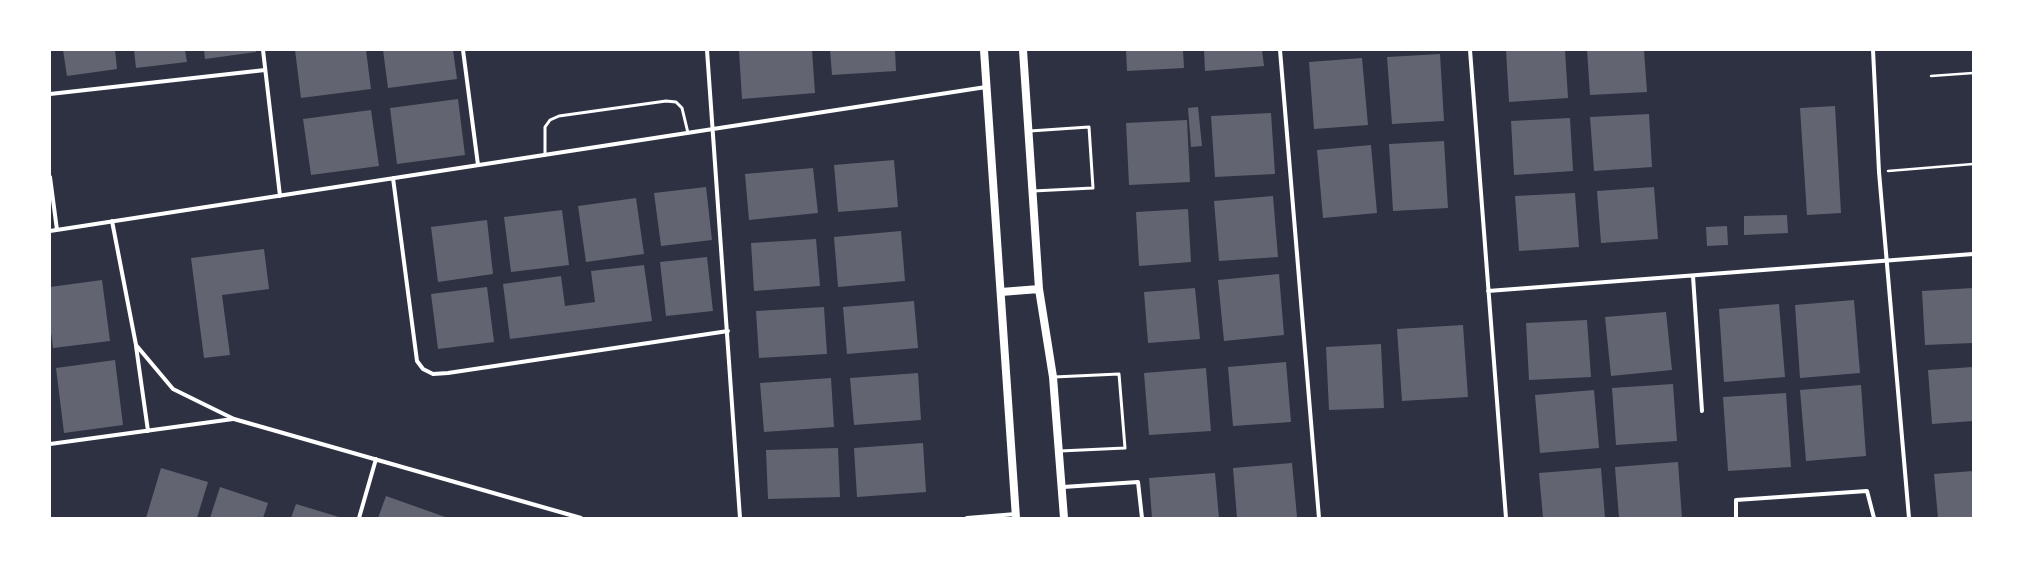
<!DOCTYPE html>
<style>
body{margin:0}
#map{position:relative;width:2023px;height:568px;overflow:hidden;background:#2d3142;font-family:Bitter,serif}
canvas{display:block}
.frame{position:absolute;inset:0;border:51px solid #fff;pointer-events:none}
</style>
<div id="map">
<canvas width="2023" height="568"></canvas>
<div class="frame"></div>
</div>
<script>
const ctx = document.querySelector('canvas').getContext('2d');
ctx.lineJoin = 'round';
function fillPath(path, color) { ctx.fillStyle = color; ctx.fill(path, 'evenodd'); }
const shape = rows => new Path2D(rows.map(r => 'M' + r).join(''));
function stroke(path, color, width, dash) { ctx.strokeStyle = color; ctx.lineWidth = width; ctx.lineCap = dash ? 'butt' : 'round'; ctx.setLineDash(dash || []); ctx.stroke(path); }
fillPath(shape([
 [63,50,115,50,117,69,67,76],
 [134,50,185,50,187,62,136,68],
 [204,50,256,50,256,52,205,59],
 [295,50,366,50,371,89,301,98],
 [383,50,453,50,457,79,388,88],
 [812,50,815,93,742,99,739,51],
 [830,50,895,50,896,71,832,75],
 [1126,50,1183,50,1184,68,1127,71],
 [1204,50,1262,50,1264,66,1205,71],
 [1506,50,1565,50,1568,98,1509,102],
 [1587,50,1644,50,1647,92,1590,95],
 [1440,54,1444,121,1392,124,1387,57],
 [1362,58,1368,125,1314,129,1309,62],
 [458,99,465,155,397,164,390,108],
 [1835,106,1841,213,1807,215,1800,108],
 [1198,107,1202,146,1191,147,1188,108],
 [371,110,379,166,311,175,303,119],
 [1271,113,1275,174,1215,177,1211,116],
 [1649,114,1652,167,1594,171,1590,117],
 [1570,118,1573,171,1514,175,1511,121],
 [1187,120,1190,182,1129,185,1126,123],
 [1444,141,1448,208,1393,211,1389,144],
 [1371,145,1377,213,1323,218,1317,150],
 [894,160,898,207,838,212,834,165],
 [813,168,818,213,749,220,745,174],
 [706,187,712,240,661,246,654,193],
 [1654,187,1658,239,1601,243,1597,191],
 [1575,193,1579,247,1519,251,1515,196],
 [1273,196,1278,257,1219,261,1214,201],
 [636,198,644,254,586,262,578,206],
 [1188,209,1191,262,1139,266,1136,212],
 [562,210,569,265,511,272,504,217],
 [1787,215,1788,233,1744,235,1744,216],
 [487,220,493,274,438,282,431,227],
 [1727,226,1728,245,1707,246,1706,227],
 [901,231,905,281,838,287,834,237],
 [816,239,820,286,754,291,751,243],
 [264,249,269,289,222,295,230,355,204,358,191,258],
 [707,257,713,311,666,316,660,262],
 [644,265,652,321,510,339,503,284,561,276,565,306,595,302,591,271],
 [1279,274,1284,335,1224,341,1218,280],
 [102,280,110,341,53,348,50,324,50,287],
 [487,287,494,342,438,349,431,294],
 [1195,288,1200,339,1148,343,1144,292],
 [1973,288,1973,343,1925,345,1922,291],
 [1854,300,1860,373,1800,378,1795,305],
 [914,301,918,348,847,354,843,307],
 [1779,304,1785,377,1724,382,1719,309],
 [824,307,827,354,759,358,756,311],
 [1666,312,1672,370,1611,376,1605,317],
 [1587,320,1591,377,1529,380,1526,323],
 [1463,325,1468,397,1402,401,1397,329],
 [1381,344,1384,408,1329,410,1326,347],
 [115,360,123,425,64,433,56,368],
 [1286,362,1291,422,1233,426,1228,367],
 [1973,367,1973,421,1932,424,1928,370],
 [1206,368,1211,431,1149,435,1144,373],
 [918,373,921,420,854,425,850,378],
 [831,378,834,427,764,432,760,383],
 [1673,384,1677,441,1616,445,1612,388],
 [1861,385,1866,456,1806,461,1800,390],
 [1594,390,1599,448,1540,453,1535,395],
 [1786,393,1791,467,1728,471,1723,397],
 [923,443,926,492,857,497,854,448],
 [838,448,840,497,768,499,766,450],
 [1678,462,1682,518,1619,518,1615,467],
 [1292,463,1297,517,1237,518,1233,468],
 [161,468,208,482,197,518,146,518],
 [1601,468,1605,518,1543,518,1539,473],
 [1973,471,1973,518,1938,518,1934,474],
 [1215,473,1219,518,1152,518,1149,478],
 [220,487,268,503,263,518,210,518],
 [386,496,448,518,378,518],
 [296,504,339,517,338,518,291,518]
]), '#626471');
stroke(shape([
 [1931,76,1973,73],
 [1888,171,1973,164]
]), '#fff', 2.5);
stroke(shape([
 [1030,131,1089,127,1093,188,1033,191],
 [545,155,545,127,550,120,559,116,666,101,676,102,682,108,688,133],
 [1054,377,1119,374,1125,448,1060,451]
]), '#fff', 3);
stroke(shape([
 [263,50,280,196],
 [463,50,478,165],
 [707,50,740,518],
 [1280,50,1319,518],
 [1470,50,1506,518],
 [1873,50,1879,172,1909,518],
 [50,94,265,70],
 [50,177,57,230],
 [393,178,417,361,423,369,433,374,448,373,728,331],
 [112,221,136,345,173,389,234,419,581,518],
 [50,231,986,87],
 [1693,276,1702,411],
 [1488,291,1973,254],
 [136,346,148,431],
 [50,444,233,419],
 [1063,487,1138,482,1142,518],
 [359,518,376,459],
 [967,518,1016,514],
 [1736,518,1736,500,1867,491,1874,518]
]), '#fff', 4);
stroke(shape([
 [984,50,1016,518],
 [1023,50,1039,289,1053,377,1064,518],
 [1001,292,1039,289]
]), '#fff', 8);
</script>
